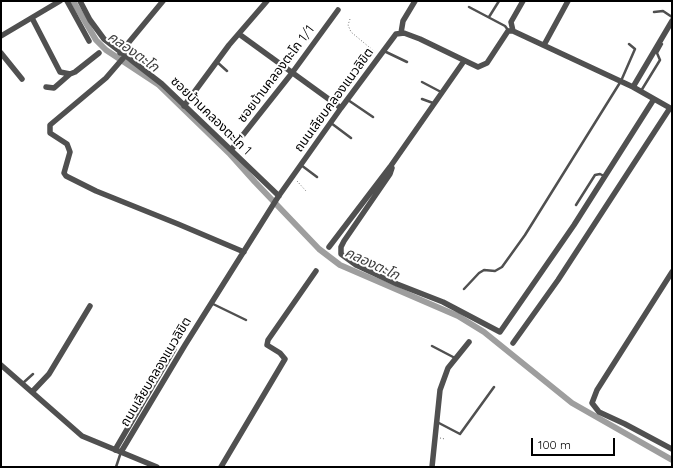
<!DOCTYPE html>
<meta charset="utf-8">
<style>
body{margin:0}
#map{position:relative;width:673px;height:468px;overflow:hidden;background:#fff;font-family:Quicksand,sans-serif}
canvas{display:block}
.frame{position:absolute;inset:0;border:2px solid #000;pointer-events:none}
.scale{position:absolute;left:531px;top:438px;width:84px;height:18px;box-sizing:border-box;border:2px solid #000;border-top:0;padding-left:5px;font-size:12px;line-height:14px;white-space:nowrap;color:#000;-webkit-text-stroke:3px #fff;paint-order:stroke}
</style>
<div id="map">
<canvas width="673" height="468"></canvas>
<div class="frame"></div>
<div class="scale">100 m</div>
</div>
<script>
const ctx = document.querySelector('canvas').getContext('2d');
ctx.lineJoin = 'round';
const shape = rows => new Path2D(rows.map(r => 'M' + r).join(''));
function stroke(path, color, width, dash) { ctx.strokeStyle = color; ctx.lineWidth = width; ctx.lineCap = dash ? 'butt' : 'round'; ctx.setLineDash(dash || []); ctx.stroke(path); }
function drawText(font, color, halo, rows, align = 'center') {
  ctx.font = font + ' Quicksand,"Noto Sans Thai",sans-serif'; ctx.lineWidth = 4; ctx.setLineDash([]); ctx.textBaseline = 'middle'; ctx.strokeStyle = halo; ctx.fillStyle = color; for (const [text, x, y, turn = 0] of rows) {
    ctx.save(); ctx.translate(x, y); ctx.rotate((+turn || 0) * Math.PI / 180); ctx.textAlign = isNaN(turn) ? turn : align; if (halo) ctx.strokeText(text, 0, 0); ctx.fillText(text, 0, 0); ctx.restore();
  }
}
stroke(shape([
 [73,1,96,40,106,50,159,85,229,153,255,182,319,249,340,265,458,316,484,332,572,403,672,460]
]), '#9e9e9e', 6);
stroke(shape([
 [350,19,348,25,351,32,375,52],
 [261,94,265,97],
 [297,181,306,191],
 [440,438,445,439]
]), '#727272', 1, [1, 2]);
stroke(shape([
 [469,7,505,26,508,30],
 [654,12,663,11,672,17],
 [489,17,499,1],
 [384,51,407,62],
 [217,62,227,71],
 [422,82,441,92],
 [641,91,660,60,657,53,662,44],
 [422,99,433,103],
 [348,100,373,117],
 [331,123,351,138],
 [301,165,317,177],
 [576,205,595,175,600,174,604,176],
 [464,289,479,273,484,270,495,271,502,267,525,235,621,81,635,49,629,44],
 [211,303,246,320],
 [432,346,455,358],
 [23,383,33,374],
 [437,422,460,434,494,387],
 [116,467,121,452]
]), '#505050', 2.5);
stroke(shape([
 [67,1,89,41],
 [80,1,90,20,104,39,162,84,279,196],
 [32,18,60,72,70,74,75,72,99,53],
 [513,31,511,22,523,1],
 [401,33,403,21,415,1],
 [239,34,341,108],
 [1,36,60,1],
 [544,45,568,1],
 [1,53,22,79],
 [120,53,163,1],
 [125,56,106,78,50,125,50,133,67,144,70,152,64,173,66,176,96,191,178,224,244,252],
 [46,87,54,88,70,74],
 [633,87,672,21],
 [184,106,229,45,267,1],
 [231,150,292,73,338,10],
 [390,167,392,168,390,174,344,241,341,247,341,254,356,265,397,284,443,302,500,332,574,225,654,99],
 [329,247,390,167,464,61],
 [672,272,597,390,592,403,599,412,625,424,672,449],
 [513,343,558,280,670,108],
 [1,365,82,436,157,467],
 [32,392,49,374,90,306],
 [115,450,174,349],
 [121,452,185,345,278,197,341,108,396,34,404,33,420,39,478,67,487,63,508,31,513,31,633,87,672,109],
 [221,467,285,359,280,353,267,345,268,340,316,271],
 [432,467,440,390,448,368,469,342]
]), '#505050', 5.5);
drawText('13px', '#000', '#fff', [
 ["ซอยบ้านคลองตะโก 1/1",276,74,-53],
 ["ถนนเลียบคลองแนวลิขิต",334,100,-54],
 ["ซอยบ้านคลองตะโก 1",211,116,44],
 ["ถนนเลียบคลองแนวลิขิต",156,372,-59]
]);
drawText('italic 14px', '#3f3f3f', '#fff', [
 ["คลองตะโก",133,52,35],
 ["คลองตะโก",372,264,25]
]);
</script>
